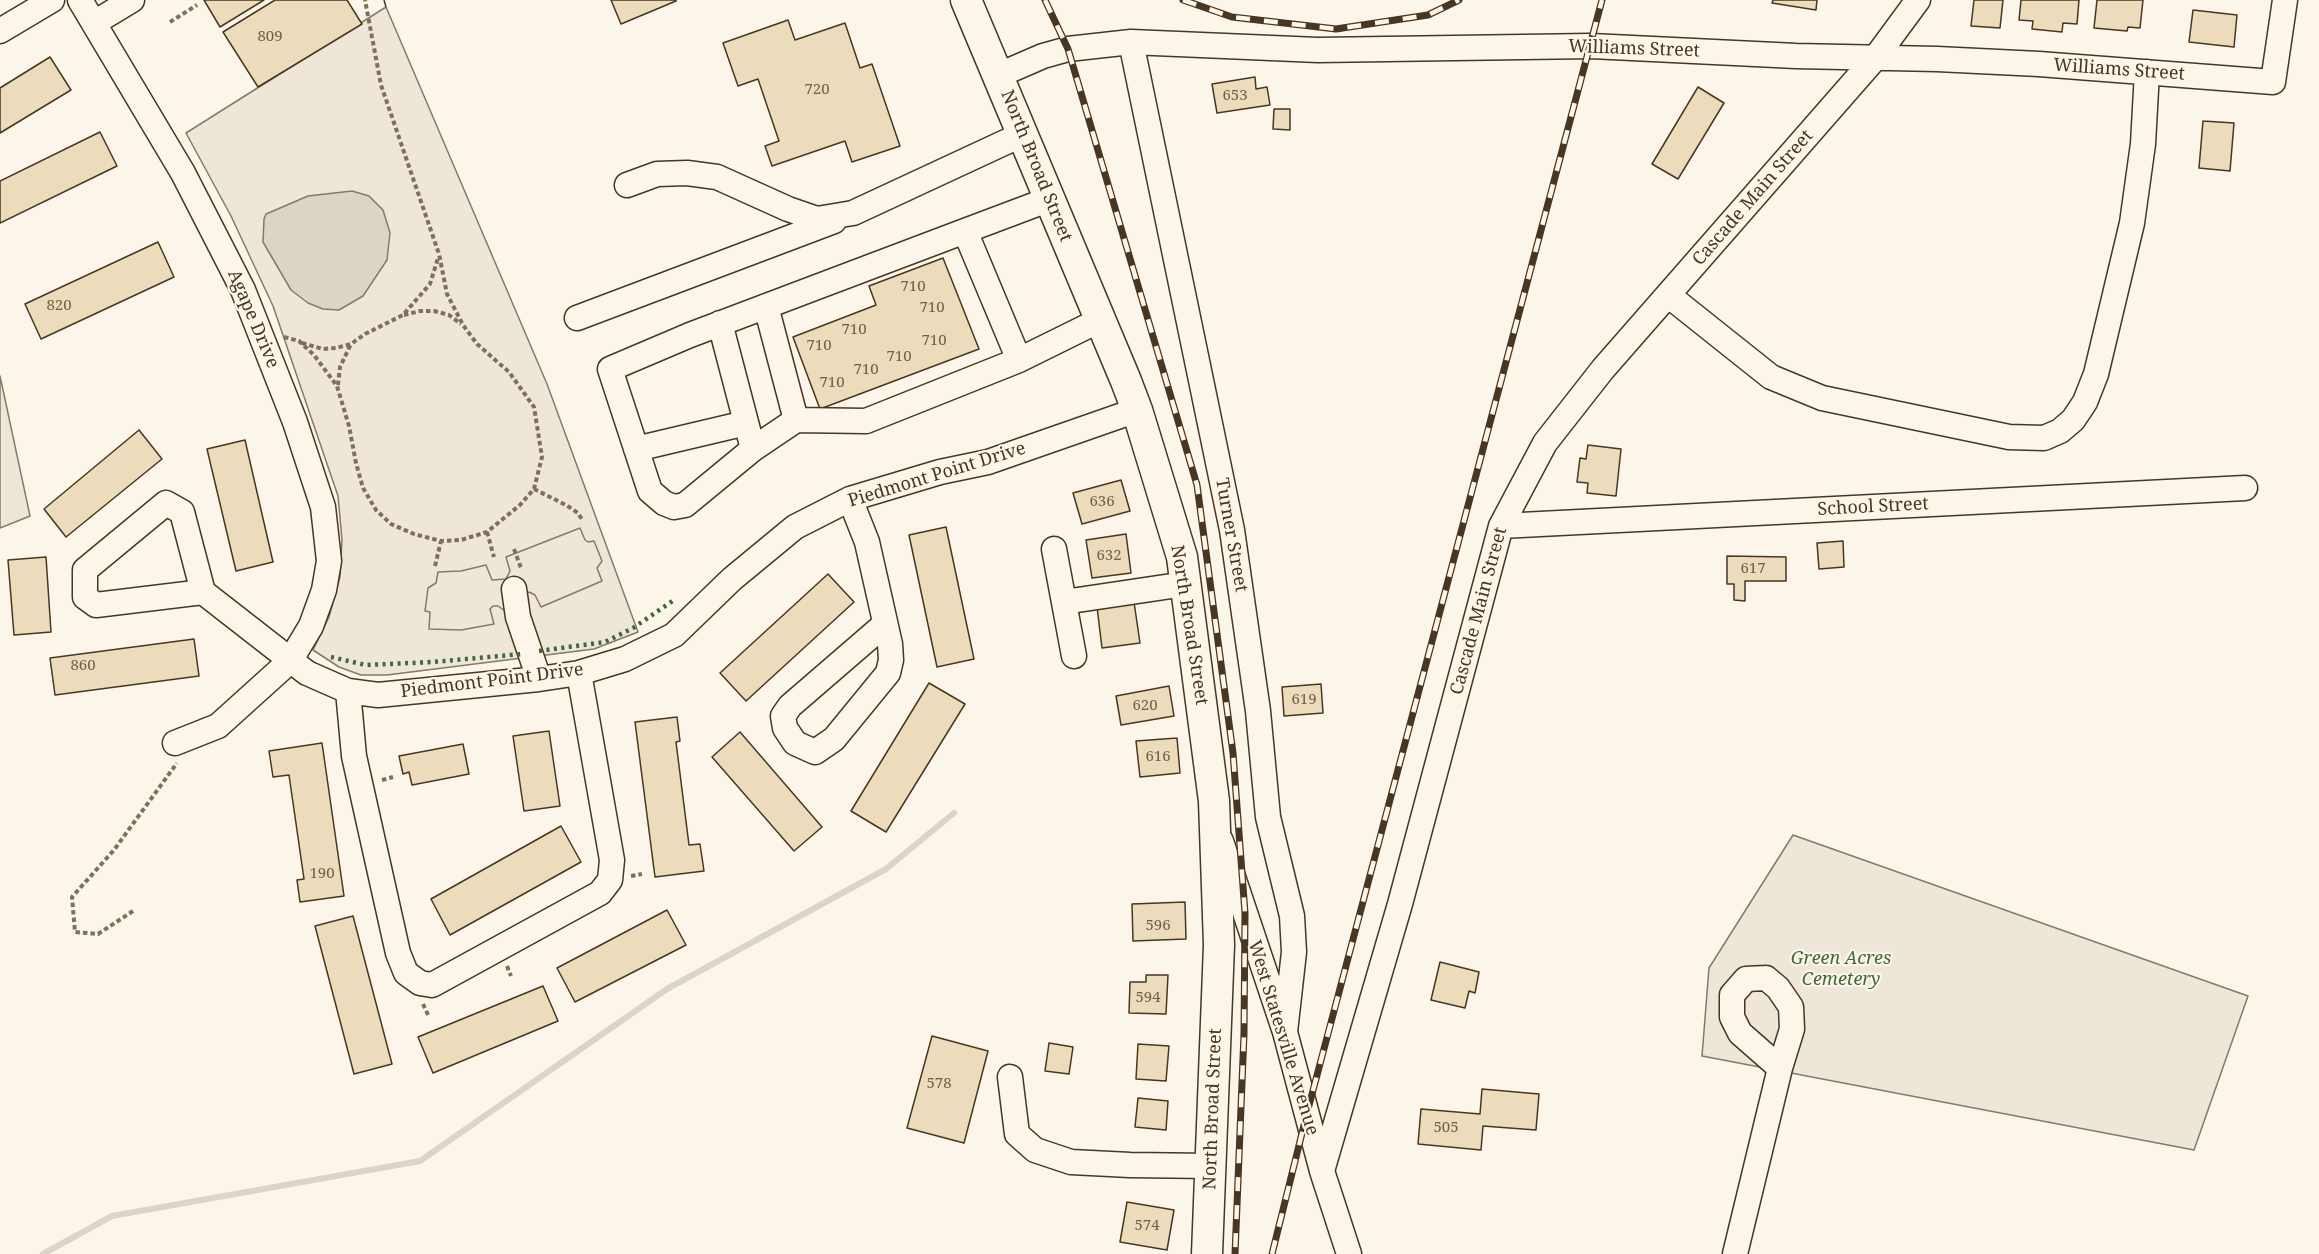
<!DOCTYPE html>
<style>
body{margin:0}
canvas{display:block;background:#fbf6e9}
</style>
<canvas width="2319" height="1254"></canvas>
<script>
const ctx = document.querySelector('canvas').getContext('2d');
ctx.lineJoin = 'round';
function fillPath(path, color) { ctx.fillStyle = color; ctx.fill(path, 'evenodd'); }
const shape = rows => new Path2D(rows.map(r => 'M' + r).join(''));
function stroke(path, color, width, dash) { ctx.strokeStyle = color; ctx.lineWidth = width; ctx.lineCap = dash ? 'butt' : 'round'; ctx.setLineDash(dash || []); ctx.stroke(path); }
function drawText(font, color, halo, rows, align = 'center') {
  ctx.font = font + ' "Noto Serif",serif'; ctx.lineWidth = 4.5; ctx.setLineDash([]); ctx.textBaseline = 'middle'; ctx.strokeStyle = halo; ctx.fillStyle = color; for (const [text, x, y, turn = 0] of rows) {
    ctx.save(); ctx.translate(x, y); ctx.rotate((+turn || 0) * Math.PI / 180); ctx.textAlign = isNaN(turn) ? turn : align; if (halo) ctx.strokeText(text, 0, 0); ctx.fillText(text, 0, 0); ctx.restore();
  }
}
const green = shape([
 [386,7,547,384,638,632,594,649,387,675,361,675,339,667,313,650,329,617,340,577,342,540,338,496,273,306,231,216,186,133,386,7],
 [0,376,30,516,0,528,0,376],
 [1793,835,2248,996,2194,1150,1702,1056,1709,968,1793,835]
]);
fillPath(green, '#ede6d9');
stroke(green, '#887966', 1.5);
const parking = shape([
 [580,528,585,540,588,542,594,541,602,561,597,568,602,581,541,607,535,595,529,592,525,595,525,602,544,656,519,659,520,650,505,611,498,606,493,606,490,609,494,624,461,630,429,629,430,612,425,611,428,588,436,583,438,572,461,571,486,565,492,580,506,579,510,571,506,557,580,528]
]);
fillPath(parking, '#ede7d9');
stroke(parking, '#887966', 1.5);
const water = shape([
 [352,191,369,196,383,210,390,233,387,260,363,296,339,310,323,309,308,303,291,290,263,242,264,219,266,214,308,196,352,191]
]);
fillPath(water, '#dcd4c6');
stroke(water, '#887966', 1.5);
stroke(shape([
 [43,1254,112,1216,420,1161,667,989,886,869,954,813]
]), '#dcd4c6', 6);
const building = shape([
 [204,0,264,0,220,27,204,0],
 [275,0,347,0,362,24,258,87,223,32,275,0],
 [611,0,676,0,676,1,621,24,611,0],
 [1773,0,1817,0,1816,10,1772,3,1773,0],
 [1974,0,2003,0,2000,28,1971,26,1974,0],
 [2021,0,2079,0,2077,24,2063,23,2062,32,2032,29,2033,21,2019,20,2021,0],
 [2097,0,2143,0,2140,28,2128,27,2127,31,2094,28,2097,0],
 [2193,10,2237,15,2234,47,2189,42,2193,10],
 [788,20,795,40,845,23,860,68,872,64,900,146,852,162,845,141,772,166,765,146,779,141,758,79,738,86,723,43,788,20],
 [50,57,71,90,0,133,0,88,50,57],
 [1255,77,1256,89,1267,87,1270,105,1217,113,1212,84,1255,77],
 [1698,87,1724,103,1678,179,1652,164,1698,87],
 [1274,109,1290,109,1290,130,1273,129,1274,109],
 [2203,121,2234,123,2230,171,2199,168,2203,121],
 [100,132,117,166,0,223,0,181,100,132],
 [158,242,174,277,41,339,25,304,158,242],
 [943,258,979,349,820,409,793,337,876,305,869,286,943,258],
 [139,430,162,459,66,537,44,509,139,430],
 [245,440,273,562,236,571,207,449,245,440],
 [1588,445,1621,449,1616,496,1587,493,1588,483,1577,482,1580,458,1586,459,1588,445],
 [1121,480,1130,511,1082,524,1073,493,1121,480],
 [946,527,974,659,937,667,909,535,946,527],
 [1126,534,1131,573,1092,578,1086,540,1126,534],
 [1843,541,1844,567,1819,569,1817,543,1843,541],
 [1727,556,1786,557,1786,581,1745,581,1745,601,1734,600,1734,584,1727,584,1727,556],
 [46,557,51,632,14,635,8,560,46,557],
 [828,574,854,602,746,701,720,673,828,574],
 [1134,602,1140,643,1102,648,1097,607,1134,602],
 [194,639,199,676,55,695,50,658,194,639],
 [929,683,965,704,886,832,851,811,929,683],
 [1321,684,1323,713,1284,716,1282,687,1321,684],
 [1169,686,1174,716,1121,725,1116,696,1169,686],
 [677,717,680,741,676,742,689,845,700,844,704,871,655,877,635,722,677,717],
 [549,731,560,806,524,811,513,736,549,731],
 [740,732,822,827,794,851,712,757,740,732],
 [1177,738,1180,773,1140,777,1136,741,1177,738],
 [322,743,344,896,300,902,297,880,304,879,289,775,273,777,269,751,322,743],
 [463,744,469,774,412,785,409,772,403,774,399,756,463,744],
 [561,826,581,862,450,935,431,899,561,826],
 [1185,902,1186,939,1133,941,1132,904,1185,902],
 [667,910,686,945,575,1002,557,968,667,910],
 [353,916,392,1064,354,1074,315,926,353,916],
 [1440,962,1479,972,1475,993,1469,991,1465,1008,1431,1000,1440,962],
 [1146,975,1168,975,1166,1014,1129,1013,1130,982,1146,982,1146,975],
 [543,986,558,1021,433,1073,418,1037,543,986],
 [932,1036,988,1051,964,1143,907,1128,932,1036],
 [1049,1043,1073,1047,1069,1074,1045,1071,1049,1043],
 [1138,1044,1169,1046,1166,1081,1136,1079,1138,1044],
 [1482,1089,1539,1094,1536,1130,1483,1126,1481,1150,1418,1144,1421,1109,1480,1114,1482,1089],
 [1138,1098,1168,1101,1166,1130,1135,1127,1138,1098],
 [1127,1202,1174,1210,1167,1250,1120,1242,1127,1202]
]);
fillPath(building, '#ecdcbc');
stroke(building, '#4a3520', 1.5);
const minor = shape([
 [80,0,183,173,243,290,295,422,323,507,329,561,324,590,311,626,290,661,218,726,175,743],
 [94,23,132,0],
 [0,31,52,0],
 [1131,42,1232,530,1258,711,1268,817,1292,916,1294,952,1285,1032],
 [999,75,1043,56,1068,49,1131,42,1318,50,1591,46,1796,56,1937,59,2039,64,2273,82,2285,0],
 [627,185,657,174,687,173,717,177,788,209,817,219,853,213,1023,134],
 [965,231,690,335,610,369,650,491,664,503,674,507,685,505,753,449,796,420,866,421,1019,360,1100,320],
 [1668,295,1771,377,1822,398,2009,437,2044,438,2060,431,2073,420,2085,402,2096,374,2132,223,2143,144,2147,72],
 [766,306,796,420],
 [577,318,834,221],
 [720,323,753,449],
 [1019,360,965,231,1050,199],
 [636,449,746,423],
 [850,499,867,542,890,644,891,660,888,673,834,739,815,752,795,743,785,728,783,716,790,706,885,624],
 [1501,526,2245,488],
 [1054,549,1074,656],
 [514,589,518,617,539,679],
 [203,592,182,512,166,503,85,570,85,597,96,605,203,592,307,673,348,691,378,695,539,679,579,673,625,659,674,635,732,579,795,527,850,499,940,472,988,462,1137,410],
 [1064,602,1185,584],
 [348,691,354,756,398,953,406,973,420,983,432,985,600,893,610,880,612,860,579,673],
 [1221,841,1285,1032,1322,1171,1349,1254],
 [1766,978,1778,988,1791,1007,1792,1029,1780,1068,1740,1033,1732,1017,1732,995,1746,979,1766,978],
 [1010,1077,1017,1134,1035,1150,1071,1162,1130,1165,1211,1166],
 [1322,1171,1400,904,1501,526,1545,443,1603,369,1876,57,1918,0],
 [1735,1254,1780,1068]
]);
const major = shape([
 [966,0,1126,381,1137,410,1182,557,1214,801,1219,945,1207,1254]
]);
stroke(minor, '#4a3520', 27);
stroke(major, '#4a3520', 33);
stroke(shape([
 [170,22,197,5],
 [404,315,420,311,434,311,449,315,461,324],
 [284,337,299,341,314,355,337,386,349,426,356,463,363,488,376,510,391,524,414,534,441,541,461,540,487,532,520,505,534,489,542,457,534,407,509,372,477,344,463,325,447,294,439,254,381,85,365,0],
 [302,343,323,349,336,348,351,344,365,334,403,315,430,284,438,258],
 [338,385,340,367,351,344],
 [534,489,566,505,578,513,583,521],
 [487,532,494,557],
 [514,549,521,568],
 [435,566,441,541],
 [382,780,393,777],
 [631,876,642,874],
 [133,911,98,934,75,932,72,897,114,850,177,763],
 [507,966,511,976],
 [423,1004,429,1017]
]), '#7f6f5c', 4, [4.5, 3]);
stroke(minor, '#fbf6e9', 24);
stroke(major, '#fbf6e9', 30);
const rail = shape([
 [1045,0,1068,49,1197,485,1233,753,1245,913,1244,1034,1235,1254],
 [1183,0,1232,17,1336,29,1428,15,1459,0],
 [1272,1254,1307,1113,1602,0]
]);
stroke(rail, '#4a3520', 7);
stroke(rail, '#fbf6e9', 4.5, [14]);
stroke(shape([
 [539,651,605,642,633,628,674,600],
 [331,657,366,665,433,662,522,654]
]), '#436837', 4.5, [3, 4.5]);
stroke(shape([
 [384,0,386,7]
]), '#4a3520', 1.5, [8, 3]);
drawText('15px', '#725f47', null, [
 ["809",270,37],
 ["720",817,90],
 ["653",1235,96],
 ["710",913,287],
 ["820",59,306],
 ["710",932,308],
 ["710",854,330],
 ["710",934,341],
 ["710",819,346],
 ["710",899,357],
 ["710",866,370],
 ["710",832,383],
 ["636",1102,502],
 ["632",1109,556],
 ["617",1753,569],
 ["860",83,666],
 ["619",1304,700],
 ["620",1145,706],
 ["616",1158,757],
 ["190",322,874],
 ["596",1158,926],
 ["594",1148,998],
 ["578",939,1084],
 ["505",1446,1128],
 ["574",1147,1226]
]);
drawText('18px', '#4a3520', '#fbf6e9', [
 ["Williams Street",1634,49,2],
 ["Williams Street",2119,70,4],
 ["North Broad Street",1036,166,68],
 ["Cascade Main Street",1753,198,-49],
 ["Agape Drive",253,319,67],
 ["Piedmont Point Drive",937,475,-17],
 ["School Street",1873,507,-3],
 ["Turner Street",1231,535,80],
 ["Cascade Main Street",1479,611,-75],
 ["North Broad Street",1189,625,81],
 ["Piedmont Point Drive",492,681,-7],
 ["West Statesville Avenue",1283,1038,73],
 ["North Broad Street",1213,1109,-88]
]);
drawText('italic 18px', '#436837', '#fbf6e9', [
 ["Green Acres",1841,959],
 ["Cemetery",1841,980]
]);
</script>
